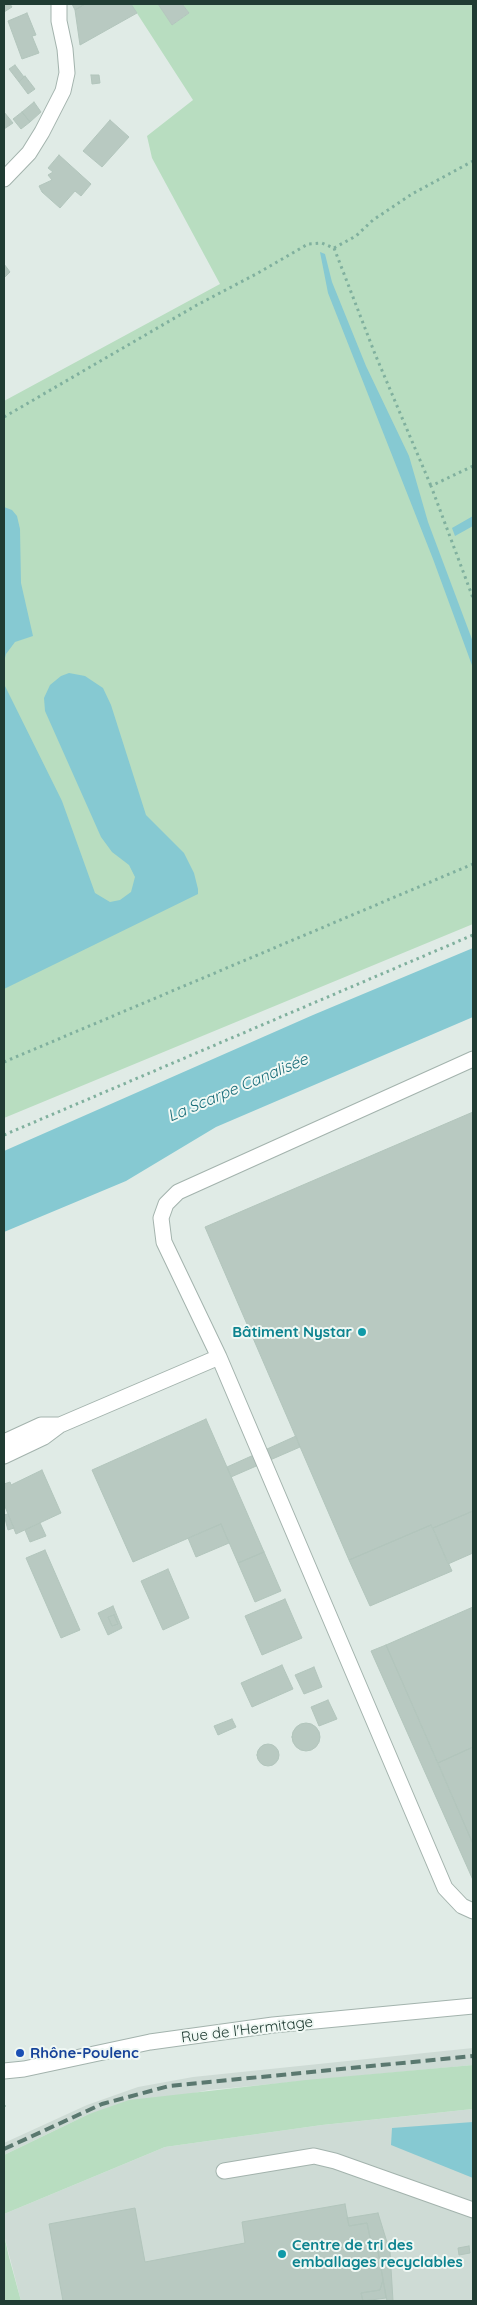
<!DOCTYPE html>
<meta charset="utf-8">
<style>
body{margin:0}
#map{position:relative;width:477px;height:2305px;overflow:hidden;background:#e0ebe6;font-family:Quicksand,sans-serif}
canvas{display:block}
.frame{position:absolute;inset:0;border:5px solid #203c33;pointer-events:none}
</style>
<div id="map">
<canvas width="477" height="2305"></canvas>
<div class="frame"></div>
</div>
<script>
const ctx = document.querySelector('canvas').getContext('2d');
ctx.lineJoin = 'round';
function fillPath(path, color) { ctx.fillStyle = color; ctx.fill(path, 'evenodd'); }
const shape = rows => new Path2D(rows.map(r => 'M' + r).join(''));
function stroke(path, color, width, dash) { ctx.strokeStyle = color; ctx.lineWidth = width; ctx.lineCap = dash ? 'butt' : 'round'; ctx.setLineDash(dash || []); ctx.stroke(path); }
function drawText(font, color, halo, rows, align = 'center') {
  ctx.font = font + ' Quicksand,sans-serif'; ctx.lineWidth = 4; ctx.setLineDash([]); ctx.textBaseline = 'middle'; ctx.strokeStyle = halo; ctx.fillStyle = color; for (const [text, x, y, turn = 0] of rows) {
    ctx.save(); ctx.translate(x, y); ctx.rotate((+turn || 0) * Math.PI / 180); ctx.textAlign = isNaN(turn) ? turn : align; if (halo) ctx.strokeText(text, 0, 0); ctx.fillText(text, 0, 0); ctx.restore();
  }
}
fillPath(shape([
 [473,2048,473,2065,209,2090,89,2114,4,2155,4,2143,87,2105,138,2087,193,2077],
 [473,2109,473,2301,21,2301,4,2235,4,2214,165,2147,322,2125]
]), '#cedbd5');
fillPath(shape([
 [131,4,158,4,172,25,189,13,182,4,473,4,473,924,4,1118,4,401,220,284,152,158,147,136,193,100],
 [473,2065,473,2109,322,2125,165,2147,4,2214,4,2155,89,2114,129,2100,306,2080],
 [4,2235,9,2257,21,2301,4,2301]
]), '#b8ddc0');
fillPath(shape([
 [320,252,325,254,332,282,366,366,409,456,428,522,473,642,473,668,433,559,328,293],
 [4,507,12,510,17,516,20,529,21,583,33,636,15,642,6,654,4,662],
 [473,516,473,526,455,536,452,528],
 [69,673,85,676,103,688,111,705,146,815,184,853,194,873,198,889,198,894,4,989,4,684,62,801,95,893,110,902,120,900,131,892,135,877,129,865,112,852,101,837,45,711,44,698,50,685,61,676],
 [473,948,473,1017,216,1127,126,1181,4,1232,4,1151,313,1015],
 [473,2122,473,2178,391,2145,392,2128]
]), '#86c9d2');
const building = shape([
 [4,4,10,4,12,7,4,12,4,4],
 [72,4,85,4,75,10,72,4],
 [85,4,131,4,137,13,80,45,75,10,85,4],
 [158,4,182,4,189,13,172,25,158,4],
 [27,13,36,35,32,36,39,53,22,59,8,21,27,13],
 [15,65,24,77,19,82,9,69,15,65],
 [91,75,99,75,100,83,92,84,91,75],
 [25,76,35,89,28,94,19,82,25,76],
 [34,102,41,112,30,122,22,112,34,102],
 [4,112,13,123,4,129,4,112],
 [22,112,30,122,21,129,13,119,22,112],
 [110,120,129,137,102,167,83,151,110,120],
 [59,155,91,184,81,196,75,191,60,208,42,192,39,186,52,180,48,175,53,172,48,168,59,155],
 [4,264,10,272,4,278,4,264],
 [473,1112,473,1511,433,1528,431,1525,349,1560,205,1227,473,1112],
 [206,1419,264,1552,238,1563,221,1524,133,1562,92,1470,206,1419],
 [296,1436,300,1447,231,1477,227,1467,296,1436],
 [42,1470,61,1513,16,1534,4,1504,4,1484,10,1482,11,1485,42,1470],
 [473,1511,473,1553,448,1564,433,1528,473,1511],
 [8,1514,14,1528,8,1530,4,1515,8,1514],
 [40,1523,46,1536,30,1542,25,1530,40,1523],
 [221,1524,229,1543,196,1557,188,1538,221,1524],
 [431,1525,452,1571,370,1606,349,1560,431,1525],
 [45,1550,80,1630,61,1638,26,1558,45,1550],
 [264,1552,281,1591,255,1602,238,1563,264,1552],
 [168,1569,189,1618,163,1630,141,1581,168,1569],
 [285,1599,302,1638,262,1655,245,1616,285,1599],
 [113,1606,122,1628,108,1635,98,1613,113,1606],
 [114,1615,118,1624,112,1626,108,1617,114,1615],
 [473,1607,473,1747,438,1763,386,1645,473,1607],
 [114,1615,118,1624,112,1626,108,1617,114,1615],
 [386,1645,473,1844,473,1880,371,1651,386,1645],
 [282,1665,293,1689,252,1707,241,1683,282,1665],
 [314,1667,322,1687,304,1694,295,1675,314,1667],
 [328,1700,337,1719,319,1726,311,1707,328,1700],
 [232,1719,236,1727,218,1735,214,1726,232,1719],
 '292 1737a14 14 0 1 1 28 0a14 14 0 1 1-28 0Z',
 '257 1755a11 11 0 1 1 22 0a11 11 0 1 1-22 0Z',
 [473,1747,473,1844,438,1763,473,1747],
 [345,2204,349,2226,367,2223,372,2247,377,2246,383,2280,380,2290,361,2293,363,2301,63,2301,49,2224,135,2208,145,2262,245,2243,242,2222,345,2204],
 [378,2213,390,2252,393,2301,387,2301,377,2246,372,2247,367,2223,349,2226,347,2218,378,2213],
 [469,2246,470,2253,459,2255,458,2248,469,2246],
 [383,2280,386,2298,363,2301,361,2293,380,2290,383,2280]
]);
fillPath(building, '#b8c9c1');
stroke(building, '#b2c5bc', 1);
const minor = shape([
 [4,179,29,153,42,132,63,91,67,73,65,49,59,21,59,4],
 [473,1059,178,1192,166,1204,161,1218,164,1242,219,1357,445,1888,462,1906,473,1911],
 [4,1442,41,1425,60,1425],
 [4,1456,44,1437,60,1425,219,1357],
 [4,2071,24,2069,150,2042,273,2025,473,2006],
 [224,2171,314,2156,335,2161,473,2210]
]);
stroke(minor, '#a3b3ad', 17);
stroke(shape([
 [334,248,356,236,373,220,412,194,473,161],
 [4,417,197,305,258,273,308,244,322,243,334,248,375,354,431,486],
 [473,466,431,486,473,598],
 [4,1062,473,864],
 [4,1135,473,935],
 [4,2105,4,2107]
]), '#80b09e', 3, [2.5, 4]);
stroke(minor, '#fff', 15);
stroke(shape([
 [4,2149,102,2104,169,2086,473,2056]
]), '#5a786f', 4, [10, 5]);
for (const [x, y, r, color] of [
 [362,1332,5,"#0f9aa8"],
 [20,2053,5,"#1a4fb4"],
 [282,2254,5,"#0f9aa8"]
]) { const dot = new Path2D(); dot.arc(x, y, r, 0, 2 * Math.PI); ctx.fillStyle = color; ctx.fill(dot); stroke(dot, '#f0f8f4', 2); }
drawText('bold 15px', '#0d838f', '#f0f8f4', [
 ["Bâtiment Nystar",352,1332],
 ["Centre de tri des",292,2245,"left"],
 ["emballages recyclables",292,2262,"left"]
], 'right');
drawText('15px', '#203c33', '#f0f8f4', [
 ["Rue de l'Hermitage",247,2030,-7]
]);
drawText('bold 15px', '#164399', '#f0f8f4', [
 ["Rhône-Poulenc",30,2053]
], 'left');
drawText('italic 16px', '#196d79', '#f0f8f4', [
 ["La Scarpe Canalisée",238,1088,-23]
]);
</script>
